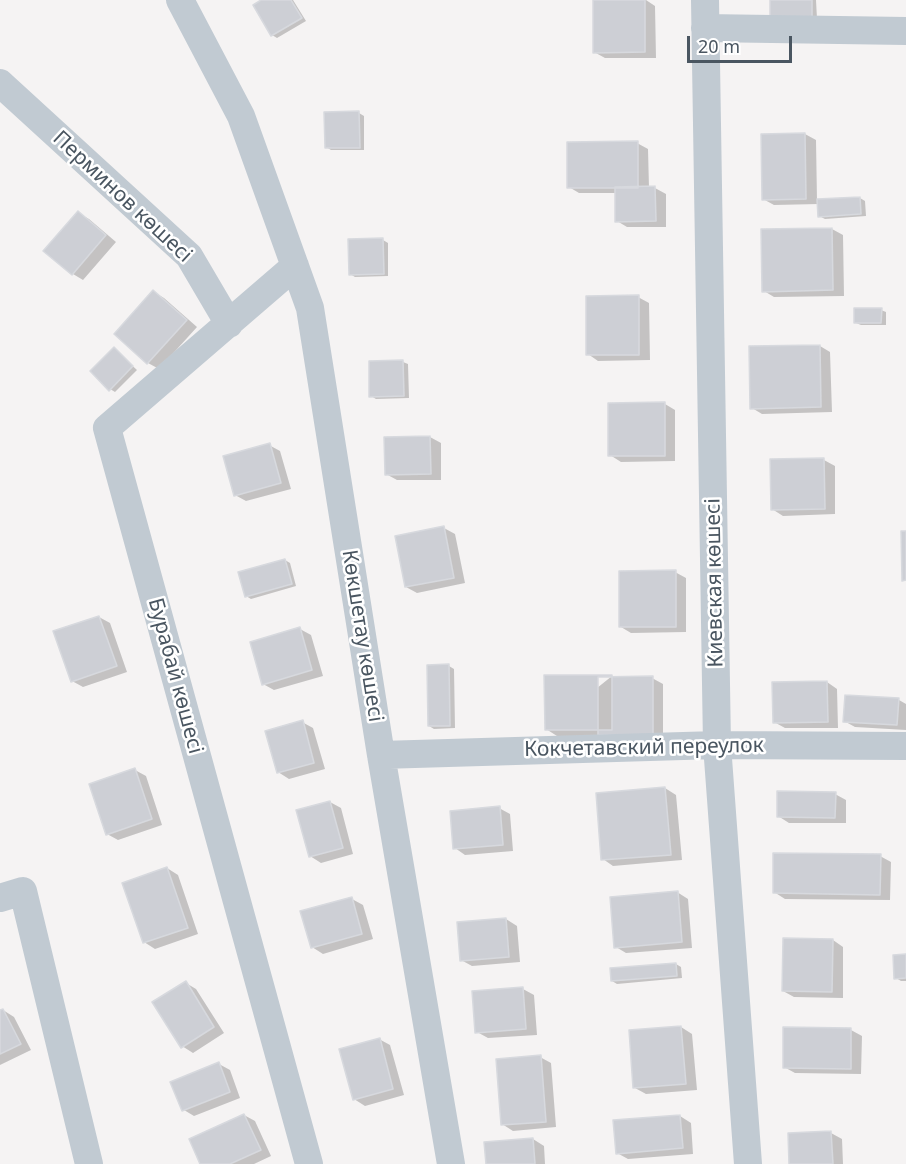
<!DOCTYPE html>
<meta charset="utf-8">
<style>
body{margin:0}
#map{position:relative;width:906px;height:1164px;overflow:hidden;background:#f5f3f3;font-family:"Noto Sans",sans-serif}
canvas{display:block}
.scale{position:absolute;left:687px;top:36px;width:105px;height:27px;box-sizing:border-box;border:3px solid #4a5661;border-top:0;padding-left:8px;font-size:18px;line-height:21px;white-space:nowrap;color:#4a5661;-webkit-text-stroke:4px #fff;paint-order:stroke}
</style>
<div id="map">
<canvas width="906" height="1164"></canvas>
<div class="scale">20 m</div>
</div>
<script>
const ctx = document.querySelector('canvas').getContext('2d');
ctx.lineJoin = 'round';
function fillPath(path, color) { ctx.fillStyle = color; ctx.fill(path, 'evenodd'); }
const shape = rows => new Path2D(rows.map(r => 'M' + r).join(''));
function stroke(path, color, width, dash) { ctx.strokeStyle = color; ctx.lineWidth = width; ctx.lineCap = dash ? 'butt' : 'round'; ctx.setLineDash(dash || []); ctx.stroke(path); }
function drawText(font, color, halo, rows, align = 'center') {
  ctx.font = font + ' "Noto Sans",sans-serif'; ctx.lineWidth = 5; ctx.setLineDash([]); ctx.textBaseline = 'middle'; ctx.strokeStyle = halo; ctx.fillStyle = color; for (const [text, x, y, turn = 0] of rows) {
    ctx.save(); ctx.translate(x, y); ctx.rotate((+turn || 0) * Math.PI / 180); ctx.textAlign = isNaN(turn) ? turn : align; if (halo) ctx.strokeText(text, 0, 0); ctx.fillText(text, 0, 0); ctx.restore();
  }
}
fillPath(shape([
 [264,0,293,0,306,21,277,38,272,35],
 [594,0,646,0,655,6,656,58,605,58,594,52],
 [771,0,816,0,817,19],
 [359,113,364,116,364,150,331,150,326,147],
 [805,134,816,140,817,201,860,198,865,201,866,216,825,219,819,216,819,204,774,205,763,199],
 [637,143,648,149,649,188,655,188,666,194,666,227,627,227,617,221,616,193,579,193,569,187],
 [78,213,89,219,116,242,83,280,73,274],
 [832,229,843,235,844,296,774,297,764,291],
 [383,240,388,243,388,276,355,277,350,274],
 [154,292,164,298,197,327,159,369,148,363,116,334],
 [638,297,649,303,650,360,598,361,588,354],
 [881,310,886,312,886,325,861,325,856,323],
 [820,346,830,352,832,412,762,414,752,408],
 [114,349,137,370,115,392,110,389],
 [403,362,408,364,409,398,376,399,371,396],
 [665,404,675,410,675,461,621,462,610,455],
 [430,437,441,443,441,480,397,480,386,474],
 [269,445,280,451,291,489,246,501,235,495],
 [824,460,835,466,835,514,783,516,772,509],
 [444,528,455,534,465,583,417,593,406,587],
 [285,560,290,563,296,586,251,599,246,596],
 [675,572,686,578,686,632,631,633,621,627],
 [99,617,110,623,127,672,83,687,72,681],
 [300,629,311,635,323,676,274,690,263,684],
 [449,666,454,669,455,728,434,729,429,726],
 [612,676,616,678,652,678,663,684,663,740,557,736,546,729],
 [827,682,837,689,838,728,785,728,774,722],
 [899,700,906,704,906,730,855,727,844,721],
 [302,722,313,728,325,769,289,779,278,772],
 [135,770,146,776,162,825,118,840,107,834],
 [665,788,676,795,682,860,613,866,603,859,597,794],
 [835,794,846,800,846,823,789,823,778,816],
 [330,802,341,808,353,854,321,863,310,856],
 [499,808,510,814,513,851,465,855,455,848],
 [880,856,891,862,890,900,785,899,774,892],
 [167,868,178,875,198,934,155,949,144,942],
 [677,892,688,899,692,948,626,953,616,947],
 [352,899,363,905,373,939,323,954,312,947],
 [506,919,517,926,520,962,472,966,461,960],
 [833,940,843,947,843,998,794,997,783,991],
 [906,956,906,981,901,981,896,978],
 [676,964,681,967,682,978,617,984,612,981],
 [186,983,196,989,224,1033,193,1053,182,1046],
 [523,989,534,995,537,1035,488,1038,477,1032],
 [3,1010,14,1017,31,1050,0,1065,0,1012],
 [681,1027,692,1034,697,1090,646,1094,635,1088],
 [785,1029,851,1030,862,1036,861,1074,795,1073,784,1067],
 [379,1039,390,1045,404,1095,365,1106,354,1099],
 [540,1057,551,1063,556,1127,513,1131,502,1124],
 [219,1064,230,1070,240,1098,194,1116,184,1110],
 [244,1115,255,1121,271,1156,254,1164,202,1164],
 [680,1116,691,1123,693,1154,628,1159,617,1153],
 [831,1133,842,1139,843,1164,791,1164],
 [533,1139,544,1146,545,1164,487,1164]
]), '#0003');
const building = shape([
 [261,0,291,0,302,18,271,36,253,5,261,0],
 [593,0,645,0,645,52,593,53,593,0],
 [770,0,812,0,812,17,770,18,770,0],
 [359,111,360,148,325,148,324,112,359,111],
 [805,133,806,199,762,200,761,134,805,133],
 [638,141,638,188,567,188,567,142,638,141],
 [655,186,656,221,615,222,615,187,655,186],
 [860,197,861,214,818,217,817,199,860,197],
 [78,211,106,235,72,275,43,251,78,211],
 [832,228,833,290,762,292,761,229,832,228],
 [383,238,384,274,349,275,348,239,383,238],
 [153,290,187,320,147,364,114,334,153,290],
 [639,295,639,355,586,355,586,296,639,295],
 [854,308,882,308,881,323,854,323,854,308],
 [820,345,821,407,750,409,749,346,820,345],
 [114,347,133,366,109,391,90,371,114,347],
 [403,360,404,396,369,397,369,361,403,360],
 [665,402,665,456,608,456,608,403,665,402],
 [430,436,431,474,385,475,384,437,430,436],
 [270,443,281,483,234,496,223,456,270,443],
 [824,458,825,509,771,510,770,459,824,458],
 [444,526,454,578,405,587,395,536,444,526],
 [901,531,906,531,906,580,902,581,901,531],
 [285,559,292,584,245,597,238,572,285,559],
 [676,570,676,627,619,627,619,571,676,570],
 [99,616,117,666,71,682,53,631,99,616],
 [300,627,312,670,262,685,250,642,300,627],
 [449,664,450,726,428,726,427,665,449,664],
 [544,675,612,675,612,730,545,730,544,675],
 [653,676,653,735,598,735,598,677,653,676],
 [827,681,828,722,773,723,772,682,827,681],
 [845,695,899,698,897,725,843,722,845,695],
 [303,720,314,763,277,773,265,731,303,720],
 [135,768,152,819,106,835,89,784,135,768],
 [665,787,671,855,601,860,596,793,665,787],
 [777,791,836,792,835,818,777,817,777,791],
 [330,801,343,848,309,857,296,810,330,801],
 [500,806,503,845,453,849,450,811,500,806],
 [773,853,881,854,880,895,773,893,773,853],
 [167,867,188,928,143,943,122,883,167,867],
 [678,891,682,942,614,948,610,897,678,891],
 [352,897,362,934,311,948,300,911,352,897],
 [506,918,509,957,460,961,457,922,506,918],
 [783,938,833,939,832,992,782,991,783,938],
 [906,954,906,978,894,979,893,955,906,954],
 [676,963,677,976,611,981,610,968,676,963],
 [186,981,214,1027,181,1048,152,1002,186,981],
 [523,987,526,1029,475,1033,472,991,523,987],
 [3,1009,21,1044,0,1054,0,1010,3,1009],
 [681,1026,686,1084,633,1088,629,1030,681,1026],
 [783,1027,851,1028,851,1069,783,1068,783,1027],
 [380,1038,393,1089,353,1100,339,1049,380,1038],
 [541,1055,546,1122,501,1125,496,1059,541,1055],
 [219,1062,230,1092,182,1111,170,1082,219,1062],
 [244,1114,261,1150,230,1164,200,1164,189,1139,244,1114],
 [680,1115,683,1148,616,1154,613,1120,680,1115],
 [831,1131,833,1164,789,1164,788,1133,831,1131],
 [533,1138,535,1164,486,1164,484,1142,533,1138]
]);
fillPath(building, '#cdcfd5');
stroke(building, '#d7d9de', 1.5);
stroke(shape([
 [180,0,241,116,310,308,381,755,451,1164],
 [705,0,717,745,748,1164],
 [705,28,906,31],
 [0,83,189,256,229,324],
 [295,266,107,428,309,1164],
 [381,755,717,745,906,746],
 [0,898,23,891,89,1164]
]), '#c1cad2', 28);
drawText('21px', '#4a5661', '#fff', [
 ["Перминов көшесі",122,197,43],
 ["Киевская көшесі",715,583,-91],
 ["Көкшетау көшесі",362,636,81],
 ["Бурабай көшесі",175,676,75],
 ["Кокчетавский переулок",644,748,-1]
]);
</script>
